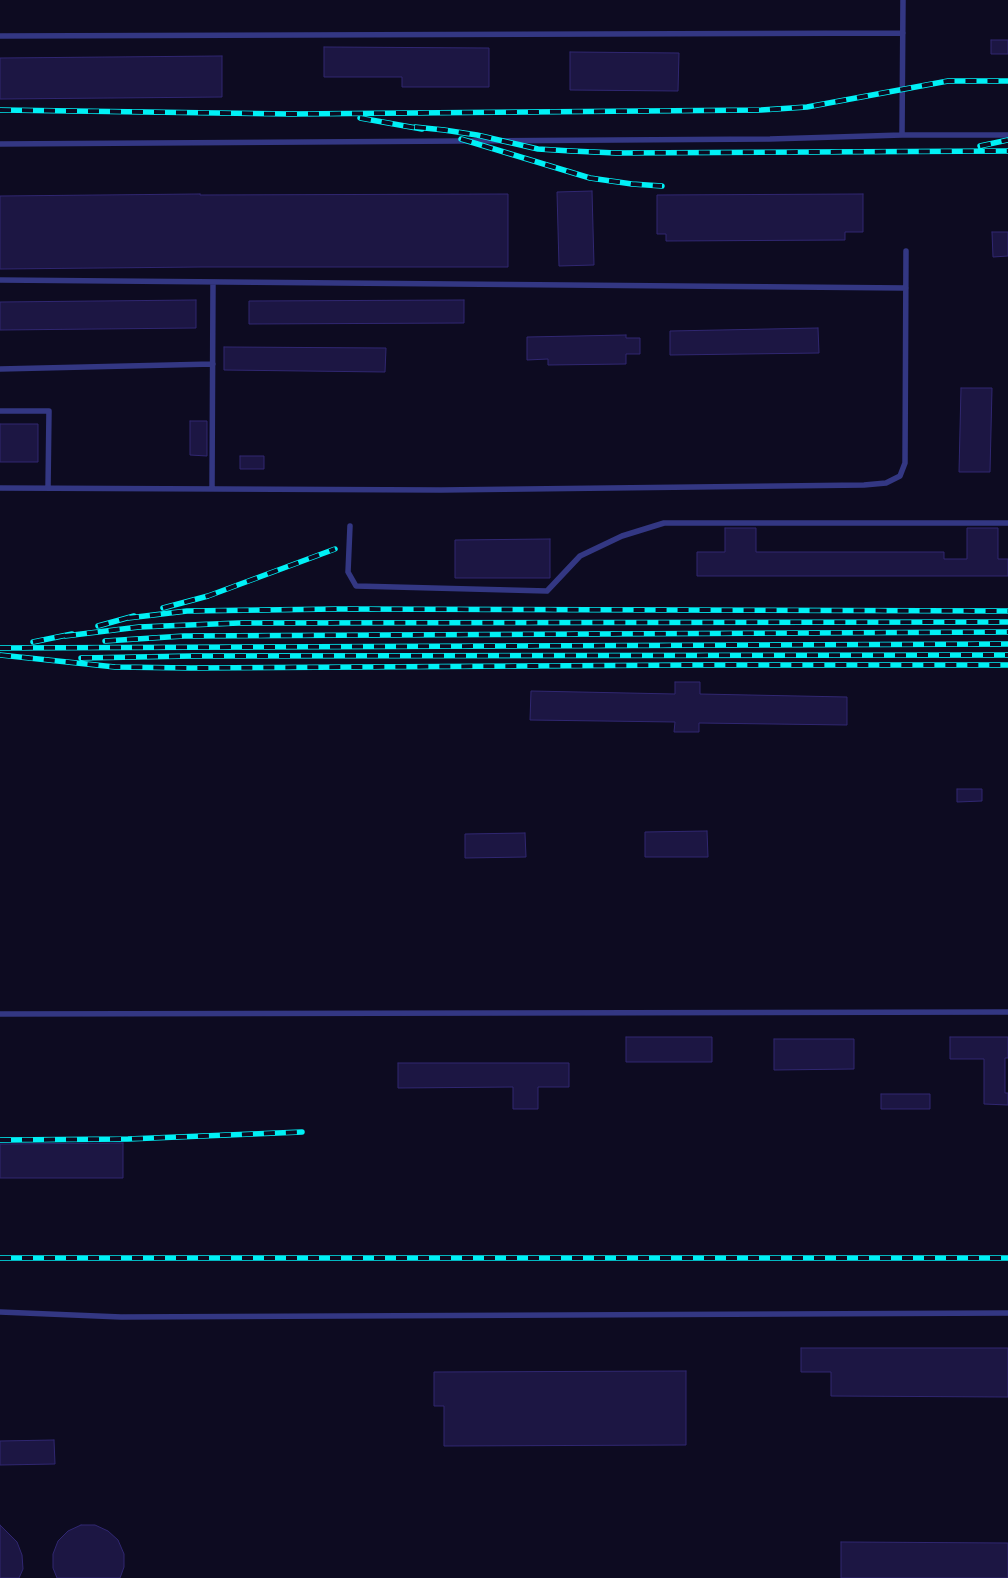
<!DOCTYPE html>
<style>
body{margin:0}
canvas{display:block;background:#0d0b21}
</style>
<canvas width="1008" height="1578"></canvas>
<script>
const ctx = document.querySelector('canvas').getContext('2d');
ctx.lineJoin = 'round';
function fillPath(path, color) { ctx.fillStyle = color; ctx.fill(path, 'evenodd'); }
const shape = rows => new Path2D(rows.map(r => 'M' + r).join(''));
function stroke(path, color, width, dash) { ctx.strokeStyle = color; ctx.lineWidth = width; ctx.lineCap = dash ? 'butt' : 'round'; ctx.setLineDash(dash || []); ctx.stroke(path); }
const building = shape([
 [991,40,1008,40,1008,54,991,54,991,40],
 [324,47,489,48,489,87,402,87,402,77,324,77,324,47],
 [570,52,679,53,678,91,570,90,570,52],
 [222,56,222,97,0,99,0,58,222,56],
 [592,191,594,265,559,266,557,192,592,191],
 [200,194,200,195,508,194,508,267,201,267,0,269,0,196,200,194],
 [863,194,863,232,845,232,845,240,666,241,666,234,657,234,657,195,863,194],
 [992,232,1008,232,1008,256,993,257,992,232],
 [196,300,196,328,0,330,0,302,196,300],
 [464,300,464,323,249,324,249,301,464,300],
 [818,328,819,353,670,355,670,331,818,328],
 [626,335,626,338,640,338,640,354,626,354,626,364,548,365,548,359,527,360,527,337,626,335],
 [224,347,386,348,385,372,224,370,224,347],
 [961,388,992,388,990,472,959,472,961,388],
 [190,421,207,421,207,456,190,455,190,421],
 [0,424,38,424,38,462,0,462,0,424],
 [240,456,264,456,264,469,240,469,240,456],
 [725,528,756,528,756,552,944,552,944,559,967,559,967,528,998,528,998,559,1008,559,1008,576,697,576,697,552,725,552,725,528],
 [550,539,550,578,455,578,455,540,550,539],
 [675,682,700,682,700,694,847,697,847,725,699,723,699,732,674,732,675,722,530,720,531,691,675,694,675,682],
 [957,789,982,789,982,801,957,802,957,789],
 [707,831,708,857,645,857,645,832,707,831],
 [525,833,526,857,465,858,465,834,525,833],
 [626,1037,712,1037,712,1062,626,1062,626,1037],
 [950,1037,1008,1037,1008,1058,1005,1058,1005,1093,1008,1093,1008,1105,984,1104,984,1059,950,1059,950,1037],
 [774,1039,854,1039,854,1069,774,1070,774,1039],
 [398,1063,569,1063,569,1087,538,1087,538,1109,513,1109,513,1087,398,1088,398,1063],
 [881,1094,930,1094,930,1109,881,1109,881,1094],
 [123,1143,123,1178,0,1178,0,1144,123,1143],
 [801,1348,1008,1348,1008,1397,831,1396,831,1372,801,1372,801,1348],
 [686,1371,686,1445,444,1446,444,1406,434,1406,434,1372,686,1371],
 [54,1440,55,1464,0,1465,0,1441,54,1440],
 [0,1525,17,1542,22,1555,23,1569,19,1578,0,1578,0,1525],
 [81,1525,95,1525,108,1531,118,1540,124,1554,124,1567,120,1578,57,1578,53,1568,53,1554,58,1541,68,1531,81,1525],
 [841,1542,1008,1543,1008,1578,841,1578,841,1542]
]);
fillPath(building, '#1c1643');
stroke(building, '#302771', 1);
stroke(shape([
 [0,36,903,33],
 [902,135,903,0],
 [0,144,770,139,902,135,1008,135],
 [0,280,906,288],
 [0,369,213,364],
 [0,411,49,411,48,488],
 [0,488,441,490,864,485,886,483,900,476,905,463,906,251],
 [212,489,213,282],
 [350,526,348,572,356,586,547,591,580,556,622,536,664,523,1008,523],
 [0,1014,1008,1012],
 [0,1312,121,1317,1008,1313]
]), '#333783', 5.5);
const rail = shape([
 [0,110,291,114,761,110,807,107,948,81,1008,81],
 [360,118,422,129],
 [415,127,444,130,477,135,538,149,571,151,616,153,1008,151],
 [461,139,590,178,632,184,662,186],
 [980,146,1008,140],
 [163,608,208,596,335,549],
 [128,618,187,611,338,609,1008,611],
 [98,626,134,616],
 [65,636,139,627,239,623,1008,622],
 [105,641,184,636,1008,632],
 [33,642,72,634],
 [0,648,1008,644],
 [0,655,115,667,191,668,694,665,1008,665],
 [81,658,193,656,1008,655],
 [0,1140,128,1139,302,1132],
 [0,1258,1008,1258]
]);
stroke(rail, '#00f1f6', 5.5);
stroke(rail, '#0d0b21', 4, [11]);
</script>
